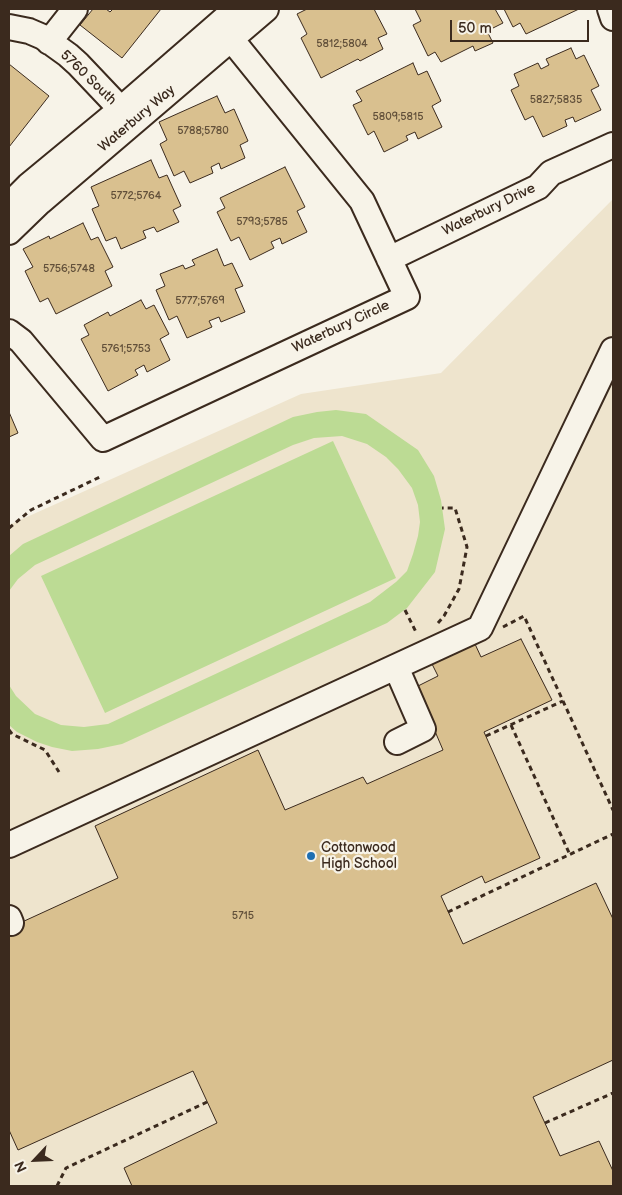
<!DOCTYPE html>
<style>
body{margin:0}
#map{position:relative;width:622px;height:1195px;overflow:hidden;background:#f7f3e8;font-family:"Balsamiq Sans",sans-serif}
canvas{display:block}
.frame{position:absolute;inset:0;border:10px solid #3b2a1e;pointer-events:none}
.north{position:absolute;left:10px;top:1135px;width:50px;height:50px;-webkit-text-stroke:4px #f7f3e8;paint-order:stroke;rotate:245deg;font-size:14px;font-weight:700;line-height:20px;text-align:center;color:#3b2a1e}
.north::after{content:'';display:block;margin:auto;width:18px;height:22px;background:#3b2a1e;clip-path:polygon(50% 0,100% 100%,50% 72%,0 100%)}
.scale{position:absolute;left:450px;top:20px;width:139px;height:22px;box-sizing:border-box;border:2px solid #3b2a1e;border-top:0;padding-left:6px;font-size:15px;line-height:18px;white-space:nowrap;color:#3b2a1e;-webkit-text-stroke:4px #f7f3e8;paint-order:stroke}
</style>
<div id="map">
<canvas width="622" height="1195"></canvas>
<div class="frame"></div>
<div class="north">N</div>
<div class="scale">50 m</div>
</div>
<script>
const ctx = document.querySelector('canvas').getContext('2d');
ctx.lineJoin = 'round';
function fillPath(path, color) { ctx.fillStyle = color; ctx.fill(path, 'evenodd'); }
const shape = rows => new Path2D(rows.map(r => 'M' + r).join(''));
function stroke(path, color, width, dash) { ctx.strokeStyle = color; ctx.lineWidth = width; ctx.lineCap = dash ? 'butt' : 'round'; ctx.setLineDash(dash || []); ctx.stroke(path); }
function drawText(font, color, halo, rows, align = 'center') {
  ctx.font = font + ' "Balsamiq Sans",sans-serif'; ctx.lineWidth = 4.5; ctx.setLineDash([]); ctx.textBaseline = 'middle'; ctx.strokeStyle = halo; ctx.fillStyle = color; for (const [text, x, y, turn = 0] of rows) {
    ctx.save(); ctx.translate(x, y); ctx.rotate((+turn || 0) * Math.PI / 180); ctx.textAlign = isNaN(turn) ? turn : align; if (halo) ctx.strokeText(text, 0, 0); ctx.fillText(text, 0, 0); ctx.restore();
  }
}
fillPath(shape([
 [613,199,613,1186,9,1186,9,525,301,394,441,373]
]), '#eee4cd');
fillPath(shape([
 [336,410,366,414,418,450,434,476,441,500,445,529,435,572,407,608,387,623,122,744,98,749,72,751,52,747,37,742,17,732,9,725,9,685,16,696,35,714,61,725,84,727,108,724,370,602,396,582,407,571,413,554,418,536,420,522,418,505,412,488,398,469,386,457,367,444,342,436,314,438,293,445,35,565,18,579,9,591,9,556,23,544,293,417,317,412],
 [333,441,396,578,105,713,41,576]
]), '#bcdb94');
const building = shape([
 [93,9,106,9,110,12,113,9,161,9,122,58,80,25,93,9],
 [307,9,374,9,387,34,378,38,383,49,360,61,358,59,321,78,301,38,307,34,297,14,307,9],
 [415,9,495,9,503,23,487,31,493,43,475,51,473,46,441,62,435,52,428,56,413,25,421,21,415,9],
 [504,9,579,9,526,34,520,23,513,27,504,9],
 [571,48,576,59,584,55,599,86,591,90,601,110,575,122,573,117,565,120,567,126,543,137,533,116,525,120,511,90,519,86,514,74,538,63,541,69,549,65,546,59,571,48],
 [413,63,418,75,427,71,441,101,432,106,442,127,418,139,415,132,406,136,408,140,384,152,374,131,368,135,353,105,362,101,356,91,413,63],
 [9,64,49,96,9,147,9,64],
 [217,96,225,113,234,109,248,141,240,145,245,158,221,169,219,163,211,167,213,173,190,183,184,171,174,176,160,144,167,140,159,122,217,96],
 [151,160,159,178,167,175,181,206,173,210,179,222,157,232,154,227,143,231,146,238,121,249,116,237,106,241,92,209,99,206,91,187,151,160],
 [285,167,305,207,297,211,307,232,282,244,280,238,271,242,274,248,250,260,239,237,231,241,217,212,225,208,220,198,285,167],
 [83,223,91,240,98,237,113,267,105,271,112,286,56,314,48,298,40,302,25,271,33,267,23,249,49,236,50,239,83,223],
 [217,249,224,266,232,263,243,286,235,289,245,312,221,322,219,317,209,321,212,327,187,338,177,316,169,320,156,290,165,286,160,274,183,265,185,269,195,265,192,260,217,249],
 [141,300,146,309,154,305,169,334,160,339,170,360,147,372,144,365,135,370,138,375,108,391,81,339,89,335,84,325,108,312,110,316,141,300],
 [9,412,18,433,9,437,9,412],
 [521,639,552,700,484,732,540,858,485,883,482,876,441,896,463,944,596,883,613,919,613,1060,533,1097,560,1156,599,1141,613,1171,613,1186,132,1186,124,1168,217,1123,193,1071,18,1150,9,1130,9,928,118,878,95,826,258,750,285,810,363,777,367,784,443,750,416,687,438,676,432,664,475,644,481,657,521,639]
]);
fillPath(building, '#d9c08f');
stroke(building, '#3b2a1e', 1);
const minor = shape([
 [610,9,613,18],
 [9,27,29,31,43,37,68,55,78,64,132,121],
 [49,42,75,9],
 [9,205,29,185,121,109,236,9],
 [9,232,40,202,266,9],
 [389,259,538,187,551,173,613,145],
 [9,332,21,341,103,439,407,297,362,201,219,24],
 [396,667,423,729,397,742],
 [9,845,480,628,613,350],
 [9,918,11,923]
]);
stroke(minor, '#3b2a1e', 28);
stroke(shape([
 [9,528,31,510,102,476],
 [405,610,417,634],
 [438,623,444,616,459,589,467,547,455,508,442,508],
 [503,627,524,616,613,810],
 [511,725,570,855],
 [9,730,12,734,45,750,59,772],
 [486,736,563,701],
 [448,912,613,834],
 [545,1123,613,1093],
 [57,1186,66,1168,207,1102]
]), '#3b2a1e', 3, [5, 4]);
stroke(minor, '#f7f3e8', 24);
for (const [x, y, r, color] of [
 [311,856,5,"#1f6fb2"]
]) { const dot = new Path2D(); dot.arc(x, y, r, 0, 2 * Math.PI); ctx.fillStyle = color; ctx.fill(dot); stroke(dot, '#f7f3e8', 2); }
drawText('11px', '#62503a', null, [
 ["5812;5804",342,44],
 ["5827;5835",556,100],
 ["5809;5815",398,117],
 ["5788;5780",203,131],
 ["5772;5764",136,196],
 ["5793;5785",262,222],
 ["5756;5748",69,269],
 ["5777;5769",200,301],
 ["5761;5753",126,349],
 ["5715",243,916]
]);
drawText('14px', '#3b2a1e', '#f7f3e8', [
 ["5760 South",88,78,44],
 ["Waterbury Way",137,119,-40],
 ["Waterbury Drive",489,210,-26],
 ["Waterbury Circle",341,327,-25]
]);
drawText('14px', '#3b2a1e', '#f7f3e8', [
 ["Cottonwood",321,848],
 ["High School",321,864]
], 'left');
</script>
